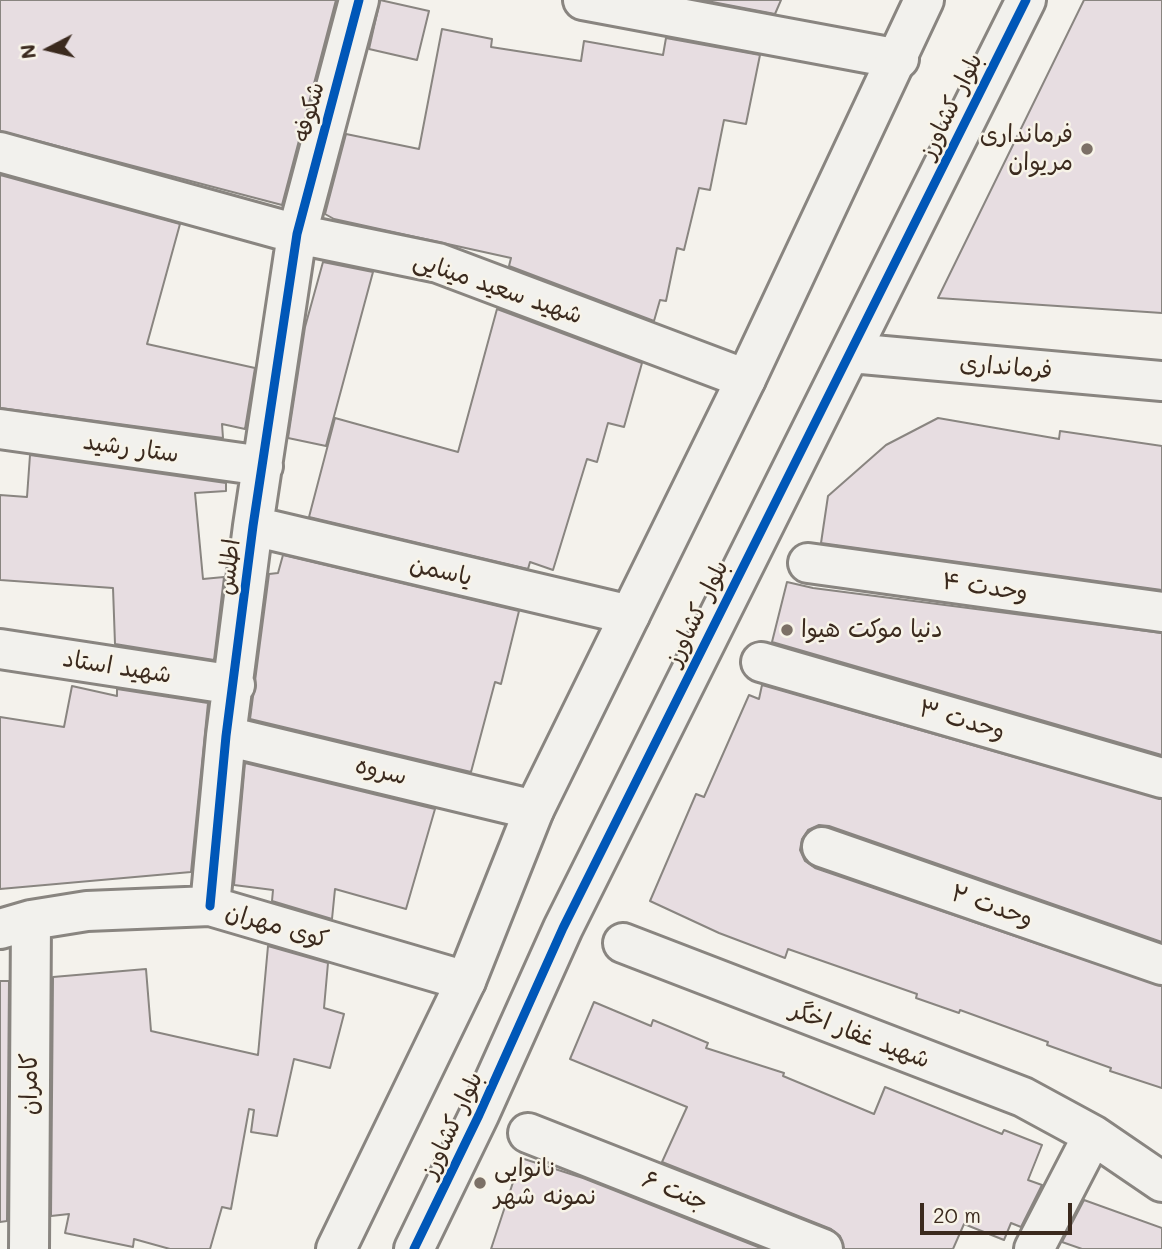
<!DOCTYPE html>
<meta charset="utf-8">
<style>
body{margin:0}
#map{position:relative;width:1162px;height:1249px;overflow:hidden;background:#f4f2ec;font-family:Mali,sans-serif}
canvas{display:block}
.north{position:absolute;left:14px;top:14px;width:70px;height:70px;-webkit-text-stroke:5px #f7f3e8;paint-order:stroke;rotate:263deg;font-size:19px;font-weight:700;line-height:28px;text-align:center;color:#3b2a1e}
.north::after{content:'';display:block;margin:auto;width:24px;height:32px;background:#3b2a1e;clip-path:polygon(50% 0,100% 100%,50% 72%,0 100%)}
.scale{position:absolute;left:920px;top:1203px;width:152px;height:32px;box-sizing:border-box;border:4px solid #3b2a1e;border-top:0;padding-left:9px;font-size:21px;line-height:24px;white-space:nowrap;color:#3b2a1e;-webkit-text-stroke:5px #f7f3e8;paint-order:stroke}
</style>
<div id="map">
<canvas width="1162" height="1249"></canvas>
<div class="north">N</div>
<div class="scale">20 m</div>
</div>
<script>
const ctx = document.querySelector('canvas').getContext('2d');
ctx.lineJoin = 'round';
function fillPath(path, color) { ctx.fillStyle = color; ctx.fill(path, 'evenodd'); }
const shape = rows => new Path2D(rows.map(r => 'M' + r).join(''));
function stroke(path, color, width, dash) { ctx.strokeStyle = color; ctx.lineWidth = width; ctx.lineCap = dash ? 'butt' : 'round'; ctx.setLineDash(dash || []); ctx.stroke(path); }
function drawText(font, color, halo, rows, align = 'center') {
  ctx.font = font + ' Mali,"Playpen Sans Arabic",sans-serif'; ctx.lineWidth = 5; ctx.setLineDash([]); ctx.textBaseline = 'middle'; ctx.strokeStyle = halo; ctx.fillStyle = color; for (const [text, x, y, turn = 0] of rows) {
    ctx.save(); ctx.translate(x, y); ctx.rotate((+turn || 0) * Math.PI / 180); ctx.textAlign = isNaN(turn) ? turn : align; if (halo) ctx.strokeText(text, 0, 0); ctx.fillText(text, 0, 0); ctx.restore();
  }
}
const building = shape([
 [0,0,336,0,282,205,0,131,0,0],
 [380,0,429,11,417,60,369,49,380,0],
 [702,0,781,0,775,14,702,0],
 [1084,0,1162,0,1162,313,938,298,1084,0],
 [442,29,492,39,491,47,581,61,584,41,663,55,666,38,760,55,746,124,724,120,710,190,699,188,684,250,677,248,666,301,660,300,654,321,509,266,511,258,334,219,325,214,346,134,419,149,442,29],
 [0,175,180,224,147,344,255,368,245,429,222,424,223,438,0,408,0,175],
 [323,262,373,272,326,446,288,438,305,327,323,262],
 [497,309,642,363,624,427,608,423,597,462,587,459,553,570,530,562,528,569,309,517,335,418,458,452,497,309],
 [938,418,1059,439,1060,431,1162,446,1162,590,821,543,828,496,886,445,938,418],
 [30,455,226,483,226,491,195,493,203,579,224,577,214,660,115,644,113,588,0,580,0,495,27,497,30,455],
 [283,555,519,611,501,684,495,682,471,772,250,719,269,574,278,573,283,555],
 [787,582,813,588,1162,633,1162,755,772,642,787,582],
 [762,685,1162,799,1162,942,829,826,819,825,808,830,802,839,800,850,805,861,815,868,1162,986,1162,1088,1110,1071,1111,1068,1047,1045,1048,1042,960,1010,959,1013,916,998,917,994,788,949,785,958,719,933,650,901,696,794,704,797,749,695,759,699,762,685],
 [72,686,117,696,117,689,208,703,191,872,0,889,0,717,64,727,72,686],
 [245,763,435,809,406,909,335,889,332,919,272,901,273,890,234,885,245,763],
 [268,946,328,963,324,1008,344,1014,330,1068,294,1059,277,1136,251,1132,254,1110,249,1109,231,1209,222,1207,210,1249,170,1249,134,1239,133,1247,65,1233,69,1214,51,1216,53,977,146,969,151,1031,258,1055,268,946],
 [0,981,9,981,7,1221,0,1222,0,981],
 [594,1002,651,1026,653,1020,708,1043,706,1048,784,1073,783,1076,874,1114,885,1087,1002,1134,1004,1130,1042,1145,1028,1180,1042,1185,1021,1227,1011,1223,1004,1240,964,1224,953,1249,844,1249,840,1236,831,1229,662,1162,687,1107,570,1059,594,1002],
 [521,1158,583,1178,763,1249,491,1249,521,1158],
 [1084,1200,1162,1228,1162,1249,1082,1249,1062,1242,1084,1200]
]);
fillPath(building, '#e7dde1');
stroke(building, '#898580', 2);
const street = shape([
 [583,0,899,59],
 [0,152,297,234,438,263,746,379],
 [0,429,263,466],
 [253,526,630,615],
 [808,563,1162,612],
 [0,649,235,685],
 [761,662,1162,778],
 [226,736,534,810],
 [822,847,1162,965],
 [210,906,226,736,253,526,297,234,359,0],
 [0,929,31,920,87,911,210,906,466,981],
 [623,943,1023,1097,1093,1135,1162,1182],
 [528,1133,823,1249],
 [29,1249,31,920],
 [1034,1249,1093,1135]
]);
const secondary = shape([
 [851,353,1162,381],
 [336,1249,466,981,534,810,746,379,924,0],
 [414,1249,479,1115,563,928,1026,0]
]);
stroke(street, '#898580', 44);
stroke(secondary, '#898580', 44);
stroke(street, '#f2f1ed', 38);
stroke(secondary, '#f2f1ed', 38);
stroke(shape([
 [210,906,226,736,253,526,297,234,359,0],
 [414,1249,479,1115,563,928,1026,0]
]), '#0057b8', 9);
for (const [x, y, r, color] of [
 [1087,149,7,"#7c7066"],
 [787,630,7,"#7c7066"],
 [480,1183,7,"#7c7066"]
]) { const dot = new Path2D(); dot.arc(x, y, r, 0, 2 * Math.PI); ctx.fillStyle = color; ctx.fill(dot); stroke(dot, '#f7f3e8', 2.5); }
drawText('24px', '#3b2a1e', '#f7f3e8', [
 ["بلوار کشاورز",951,106,-64],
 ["شکوفه",309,112,-75],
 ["شهید سعید مینایی",498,288,19],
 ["فرمانداری",1006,367,5],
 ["ستار رشید",131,448,8],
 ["اطلس",229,567,-83],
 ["یاسمن",441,571,13],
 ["وحدت ۴",985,587,8],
 ["بلوار کشاورز",697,613,-64],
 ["شهید استاد",117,667,9],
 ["وحدت ۳",962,720,16],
 ["سروه",381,771,14],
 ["وحدت ۲",992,906,19],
 ["کوی مهران",277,926,16],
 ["شهید غفار اخگر",860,1035,21],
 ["کامران",30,1084,-90],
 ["بلوار کشاورز",452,1125,-65],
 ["جنت ۶",675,1191,22]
]);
drawText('24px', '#3b2a1e', '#f7f3e8', [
 ["فرمانداری",1073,135,"right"],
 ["مریوان",1073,163,"right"],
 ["دنیا موکت هیوا",801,630],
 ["نانوایی",494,1169],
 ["نمونه شهر",494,1197]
], 'left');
</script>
